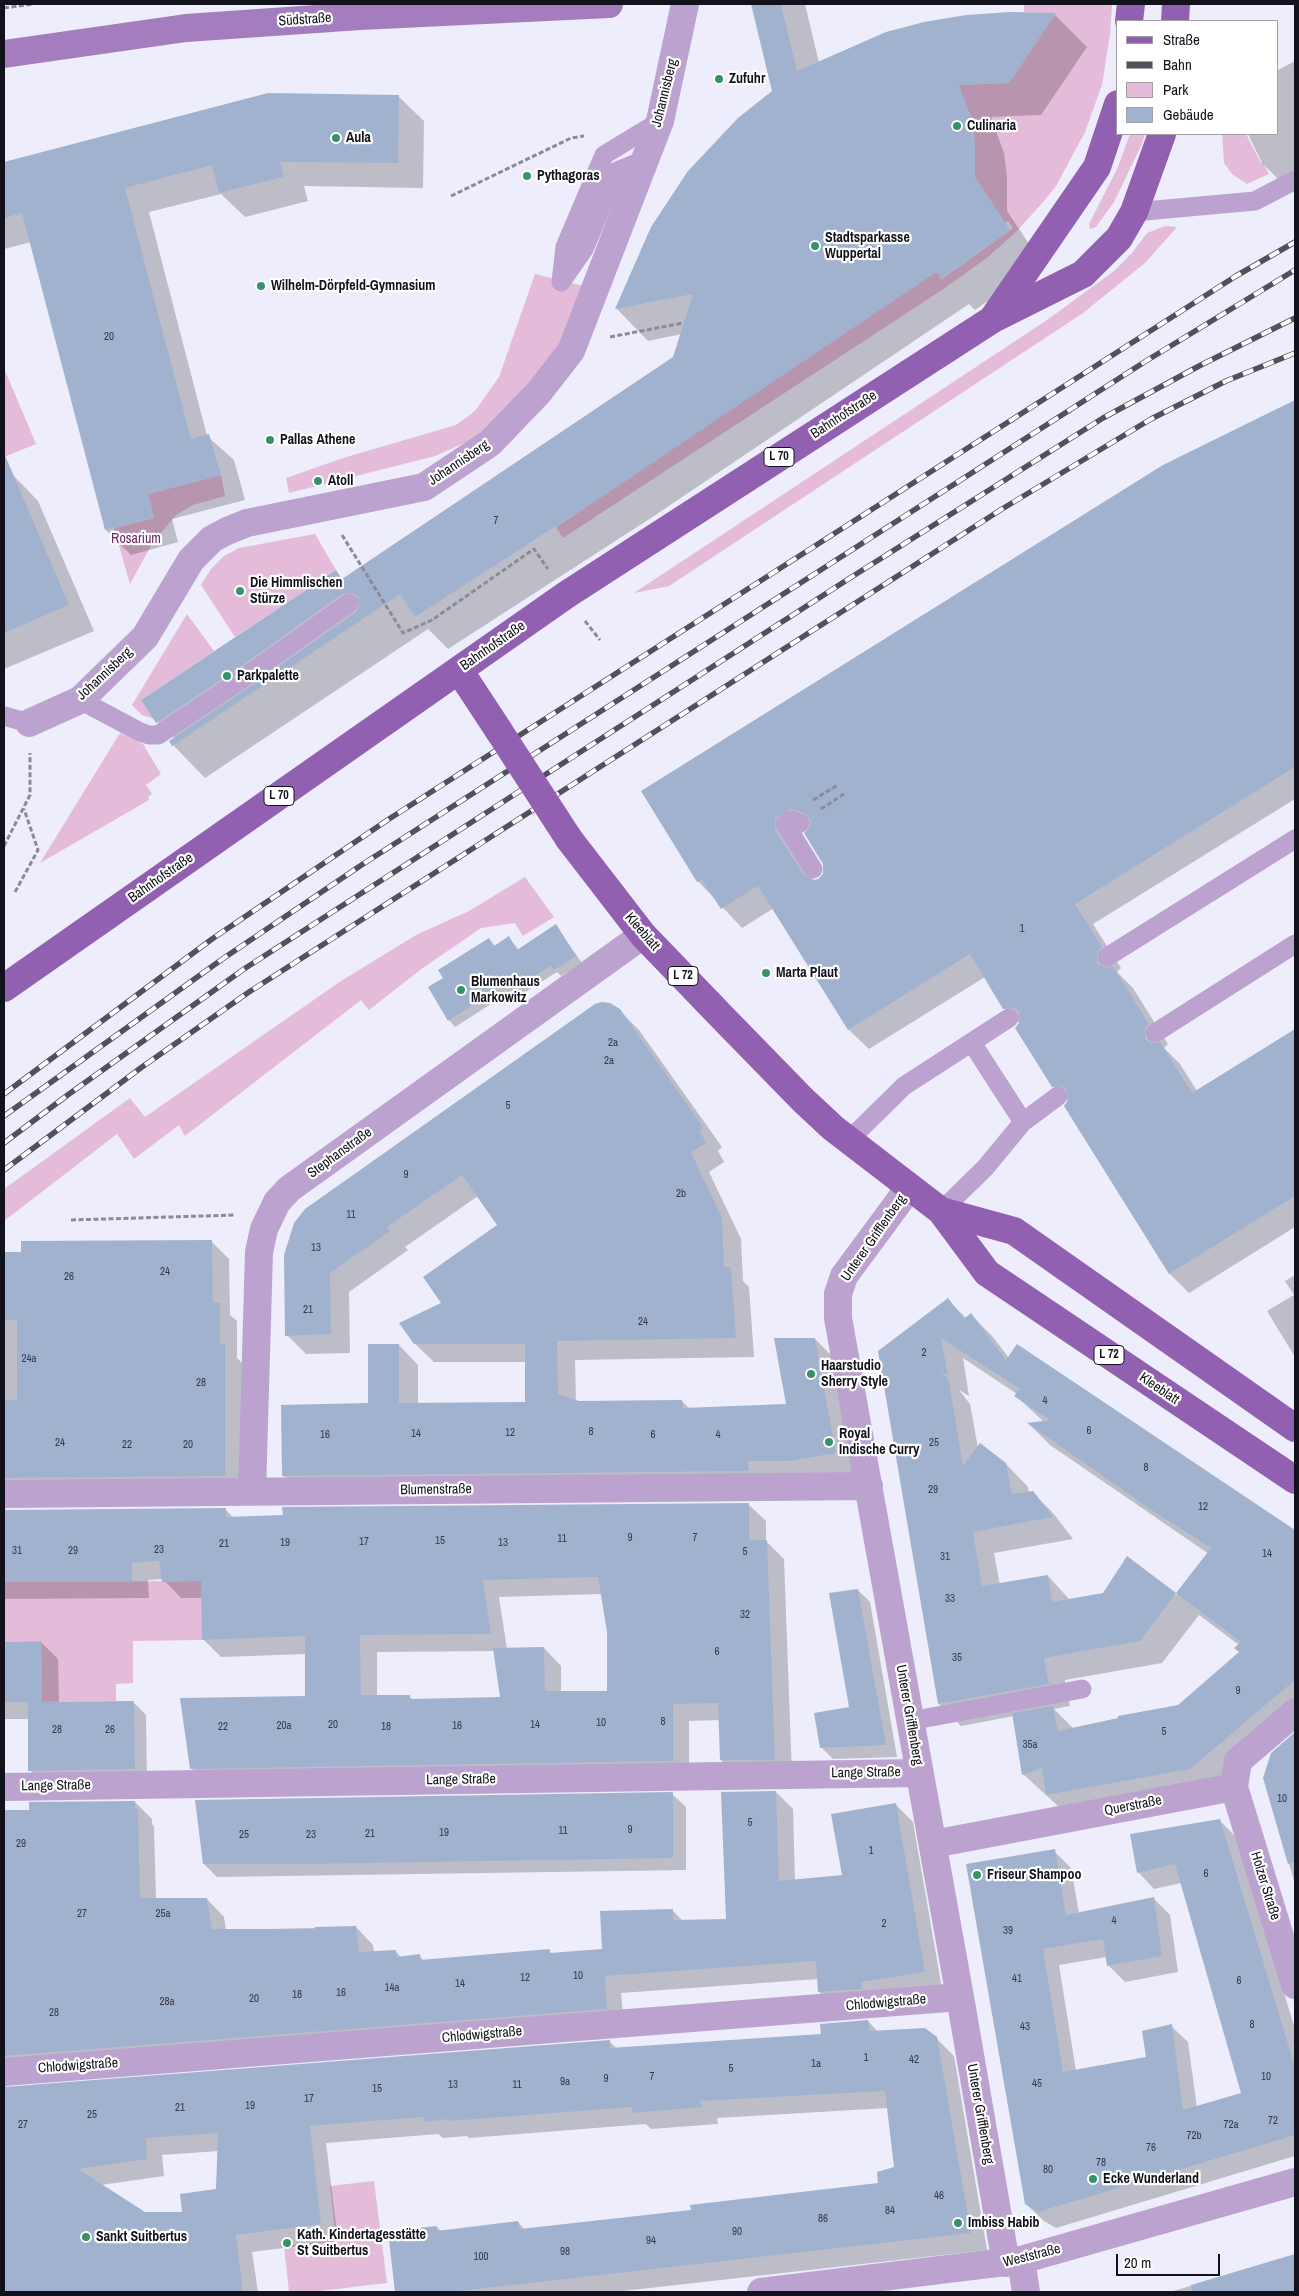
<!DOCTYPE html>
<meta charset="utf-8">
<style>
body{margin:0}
#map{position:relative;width:1299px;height:2296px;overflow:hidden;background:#ededfb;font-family:"Archivo Narrow",sans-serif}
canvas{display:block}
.frame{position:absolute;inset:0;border:5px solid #12121d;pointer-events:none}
.legend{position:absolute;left:1116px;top:20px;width:162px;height:115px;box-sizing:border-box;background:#fff;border:1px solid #a0a0a5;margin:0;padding:6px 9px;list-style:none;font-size:15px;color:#12121d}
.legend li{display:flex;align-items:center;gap:10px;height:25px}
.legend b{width:25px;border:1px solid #a0a0a5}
.scale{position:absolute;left:1116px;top:2254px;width:104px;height:22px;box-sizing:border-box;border:2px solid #12121d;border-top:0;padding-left:6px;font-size:15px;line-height:18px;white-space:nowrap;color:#12121d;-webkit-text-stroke:4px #fff;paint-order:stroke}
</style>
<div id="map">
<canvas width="1299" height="2296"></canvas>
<div class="frame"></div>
<ul class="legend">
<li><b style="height:6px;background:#9160b1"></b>Straße</li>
<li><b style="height:6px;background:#51515d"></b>Bahn</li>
<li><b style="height:14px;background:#e5bbda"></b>Park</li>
<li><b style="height:14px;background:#a1b2cf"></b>Gebäude</li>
</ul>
<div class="scale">20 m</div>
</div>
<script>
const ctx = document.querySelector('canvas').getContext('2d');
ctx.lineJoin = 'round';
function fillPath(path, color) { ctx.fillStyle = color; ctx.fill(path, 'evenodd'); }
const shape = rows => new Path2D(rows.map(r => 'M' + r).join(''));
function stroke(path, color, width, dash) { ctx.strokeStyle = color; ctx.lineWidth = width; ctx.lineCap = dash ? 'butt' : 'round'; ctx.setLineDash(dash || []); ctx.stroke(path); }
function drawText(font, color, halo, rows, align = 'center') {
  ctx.font = font + ' "Archivo Narrow",sans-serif'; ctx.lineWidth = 4.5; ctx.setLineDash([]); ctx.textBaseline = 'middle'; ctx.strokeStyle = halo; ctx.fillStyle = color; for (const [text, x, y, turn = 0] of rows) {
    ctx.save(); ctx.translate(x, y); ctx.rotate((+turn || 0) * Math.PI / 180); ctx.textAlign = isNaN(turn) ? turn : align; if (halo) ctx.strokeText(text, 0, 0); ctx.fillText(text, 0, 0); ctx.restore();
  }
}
fillPath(shape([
 [1024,4,1112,4,1110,34,1102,85,1085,132,1056,186,1044,201,1016,232,988,257,945,288,563,538,556,527,936,272,942,279,1013,228,1008,221,1005,223,969,168,975,164,974,133,972,119,957,85,1009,83,1055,14,1024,12],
 [1130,134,1145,134,1142,144,1114,202,1096,227,1090,229,1089,224,1117,169],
 [1222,134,1246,134,1261,163,1263,163,1269,174,1247,184,1232,174,1224,163],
 [1165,226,1177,227,1145,263,1083,313,669,586,634,593,1047,320,1114,271,1132,253,1147,233],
 [535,274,583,286,563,343,529,388,483,435,435,456,289,493,286,478,343,458,456,425,475,411,499,377],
 [4,368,36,444,4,457],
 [221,475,225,496,193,505,176,515,152,544,130,584,114,528,154,518,148,494],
 [315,534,336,570,235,637,201,585,211,569,224,556,239,548],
 [187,614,214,651,141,700,154,719,142,715,132,705],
 [120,733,143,744,161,774,146,785,152,794,148,797,149,800,40,863],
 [525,877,554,917,523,936,515,923,481,928,420,970,369,1010,361,1000,185,1136,179,1125,134,1159,117,1134,4,1221,4,1189,130,1098,145,1117,341,981,416,935,469,911],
 [202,1581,202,1640,133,1641,133,1683,116,1684,116,1701,28,1702,42,1682,41,1641,4,1642,4,1582],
 [374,2181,387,2283,311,2292,289,2292,284,2246,336,2240,330,2186]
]), '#e5bbda');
fillPath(shape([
 [753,4,805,4,819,63,1010,13,1055,15,1087,47,1041,115,991,117,1004,153,1007,176,1007,211,1042,263,975,310,969,304,651,518,448,649,428,629,205,778,173,745,175,739,157,722,336,572,343,579,674,358,682,334,648,341,616,308,773,91],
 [1295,61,1295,185,1288,189,1262,163,1248,134,1278,134,1278,70],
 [269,94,399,97,424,121,423,188,304,186,308,201,245,217,221,194,149,212,207,436,234,460,245,500,172,519,178,542,131,555,106,530,31,242,4,249,4,163],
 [1295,402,1295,799,1093,924,1121,968,1117,972,1133,988,1168,1044,1164,1048,1180,1064,1197,1091,1295,1030,1295,1227,1189,1293,1170,1274,1069,1102,1053,1086,1020,1024,1004,1008,985,977,869,1049,849,1030,774,908,742,928,698,881,643,791,1164,466],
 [809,829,806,833,826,869,820,879,814,881,795,851,798,835],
 [13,475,38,501,94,631,4,669,4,479],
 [556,926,582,963,561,976,557,972,519,996,513,990,455,1027,449,1020,445,978,489,940,496,947,509,938,519,950],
 [619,1010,639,1030,722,1147,718,1151,724,1162,709,1172,741,1239,743,1281,749,1287,754,1357,575,1360,576,1402,682,1401,690,1409,787,1405,815,1339,834,1358,855,1472,808,1479,302,1495,283,1475,369,1404,399,1345,418,1365,418,1404,526,1403,526,1362,434,1362,414,1343,499,1226,478,1196,405,1247,408,1250,349,1292,350,1353,306,1354,287,1335,285,1255],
 [212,1242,229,1259,230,1315,237,1321,237,1358,242,1363,242,1493,7,1504,5,1511,225,1509,234,1518,748,1504,766,1521,766,1541,784,1559,792,1776,739,1777,721,1760,720,1720,689,1721,689,1778,209,1785,191,1768,307,1697,307,1654,221,1657,204,1640,203,1598,181,1598,163,1579,148,1580,149,1598,4,1599,4,1253],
 [602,1594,608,1632,608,1692,561,1692,561,1666,544,1648,507,1649,499,1597],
 [495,1651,502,1698,413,1700,410,1697,377,1697,377,1652],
 [1295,1275,1295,1357,1267,1311,1294,1295,1285,1281],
 [948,1300,967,1319,971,1315,993,1337,1009,1358,1017,1346,1295,1531,1295,1721,1212,1791,1070,1817,1023,1774,1014,1716,961,1726,939,1704,879,1352],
 [963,1358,1017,1394,1016,1396,1044,1422,1029,1424,1050,1445,1209,1554,1176,1595,1128,1558,1104,1594,1070,1600,1048,1576,1000,1585,994,1553,1073,1539,1054,1514,1032,1492,1029,1493,1028,1487,1006,1464,978,1448,970,1404,959,1390,969,1396],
 [1199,1615,1239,1645,1241,1652,1178,1706,1074,1729,1054,1709,1070,1706,1065,1680,1162,1663],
 [858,1590,870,1602,897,1757,833,1759,821,1747,850,1708],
 [41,1642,58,1659,59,1703,133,1702,146,1715,147,1782,43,1784,30,1770,29,1719,4,1719,4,1643],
 [1295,1734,1295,1884,1264,1779,1272,1754],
 [776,1792,793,1809,795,1880,843,1876,896,1805,913,1822,942,1989,836,2009,819,1992,818,1979,621,1993,624,2026,7,2083,6,2089,609,2041,616,2048,822,2035,868,2021,878,2032,936,2038,954,2056,987,2250,614,2292,396,2292,389,2232,437,2227,441,2231,518,2222,525,2230,692,2211,880,2184,895,2168,888,2108,717,2118,718,2124,651,2129,646,2124,469,2138,467,2136,443,2138,438,2134,326,2143,338,2241,252,2252,258,2292,4,2292,4,1973,59,1969,46,1895,4,1895,4,1811,30,1811,135,1802,152,1819,152,1824,154,1827,156,1899,207,1899,224,1917,226,1930,356,1927,373,1945,374,1953,396,1952,402,1958,420,1956,424,1961,549,1951,552,1954,604,1950,672,1910,683,1921,727,1920],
 [219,2151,217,2190,183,2213,145,2213,101,2185,164,2176,162,2155],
 [672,1794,686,1807,686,1870,217,1877,204,1864],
 [1220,1821,1237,1838,1295,2029,1295,2156,1056,2228,1044,2221,1026,2204,967,1865,1054,1851,1071,1868,1079,1913,1154,1899,1170,1915,1178,1972,1125,1982,1109,1966,1107,1957,1059,1965,1076,2071,1147,2058,1171,2026,1188,2042,1197,2108,1243,2094,1181,1883,1154,1889,1138,1872],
 [1295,2255,1295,2292,1170,2292]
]), '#0003');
fillPath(shape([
 [751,4,781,4,797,71,886,32,924,22,966,15,1010,12,1056,13,1009,83,959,85,972,120,975,143,975,178,1010,230,941,279,936,272,618,486,415,617,400,594,172,746,169,741,248,688,356,612,359,607,358,597,353,593,342,594,236,670,156,723,141,700,336,570,342,579,673,357,693,294,615,309,651,227,688,171,738,118,772,91],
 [268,93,399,95,398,163,280,162,284,177,219,193,212,165,125,188,191,439,209,434,221,475,148,494,154,518,105,530,22,213,4,218,4,162],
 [1295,400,1295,767,1075,904,1102,947,1097,952,1097,963,1107,968,1113,966,1149,1024,1145,1028,1145,1039,1150,1043,1161,1043,1192,1093,1295,1029,1295,1196,1169,1274,1064,1106,1068,1100,1067,1090,1062,1086,1052,1087,1015,1028,1019,1023,1019,1012,1014,1008,1003,1009,970,954,848,1030,758,886,721,909,702,880,697,882,641,791,1163,465],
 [790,809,804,813,811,820,810,827,804,833,823,864,823,874,818,879,813,880,804,875,775,830,775,819],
 [4,453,69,605,4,633],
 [556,924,576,956,554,970,550,966,512,991,507,983,448,1021,428,987,443,978,438,970,489,938,494,946,509,936,517,950],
 [602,1002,610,1003,620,1009,703,1127,700,1131,706,1143,691,1152,722,1218,724,1267,731,1267,736,1338,557,1341,558,1394,579,1401,682,1400,683,1408,786,1404,774,1338,815,1338,836,1453,789,1461,748,1461,749,1471,282,1476,281,1405,368,1403,368,1344,399,1344,399,1403,525,1402,525,1344,414,1344,399,1323,441,1303,423,1277,497,1225,462,1175,387,1227,390,1231,330,1273,331,1334,285,1336,284,1255,294,1223,305,1209,595,1004],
 [212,1240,213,1303,220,1303,220,1344,225,1344,225,1476,4,1478,4,1400,17,1400,17,1320,4,1320,4,1252,21,1252,21,1241],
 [948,1298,964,1319,971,1313,1006,1360,1017,1344,1295,1530,1295,1680,1190,1769,1046,1795,1042,1768,1022,1775,1012,1713,1053,1706,1058,1731,1118,1718,1118,1716,1178,1705,1239,1652,1234,1648,1241,1642,1176,1593,1140,1641,1044,1658,1049,1684,938,1704,878,1351],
 [941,1338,1020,1389,1014,1396,1050,1420,1027,1423,1156,1513,1211,1548,1176,1593,1127,1556,1103,1593,1052,1602,1048,1575,982,1586,973,1532,1053,1517,1033,1491,1012,1494,1006,1463,980,1443,963,1466,949,1381,941,1371,948,1375],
 [749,1503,749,1540,767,1540,775,1760,720,1760,718,1703,673,1704,673,1761,190,1769,180,1698,305,1696,305,1636,202,1640,201,1581,162,1582,159,1561,132,1563,132,1582,4,1582,4,1510,226,1508,226,1517,283,1515,282,1507],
 [598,1577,607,1632,607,1691,545,1691,544,1647,493,1648,500,1697,410,1699,410,1695,361,1695,360,1635,491,1634,483,1580],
 [858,1589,886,1745,820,1748,814,1713,849,1707,829,1593],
 [41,1641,42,1702,4,1702,4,1642],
 [134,1701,135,1769,28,1771,28,1702],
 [1295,1732,1295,1862,1288,1864,1263,1778,1271,1753],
 [776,1791,779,1881,842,1875,831,1814,896,1803,925,1972,861,1982,862,1989,818,1992,816,1961,605,1976,607,2009,4,2056,4,1810,29,1810,29,1802,135,1801,135,1809,138,1809,140,1898,207,1898,212,1929,315,1929,315,1927,356,1926,359,1952,396,1950,397,1957,420,1954,420,1960,550,1949,550,1953,602,1949,600,1911,673,1909,673,1920,726,1919,721,1792],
 [673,1792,673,1858,308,1864,203,1864,195,1800],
 [1220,1819,1295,2067,1295,2135,1038,2212,1025,2204,966,1864,1055,1849,1066,1915,1154,1897,1162,1956,1107,1966,1103,1939,1043,1949,1063,2072,1146,2057,1142,2031,1172,2024,1183,2110,1241,2093,1175,1864,1137,1873,1130,1834],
 [868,2020,870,2031,925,2028,937,2037,971,2233,451,2292,395,2292,388,2231,437,2226,437,2231,518,2221,520,2229,691,2210,690,2205,878,2183,877,2172,894,2167,885,2091,700,2101,702,2107,632,2113,632,2107,450,2121,450,2119,424,2122,423,2117,310,2126,321,2224,236,2235,243,2292,4,2292,4,2087,610,2040,610,2048,821,2034,820,2024],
 [218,2133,216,2189,180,2194,182,2212,145,2212,78,2169,147,2159,146,2138],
 [1295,2254,1295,2292,1192,2292,1191,2285]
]), '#a1b2cf');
stroke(shape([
 [4,8,33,4],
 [451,196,571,138,584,136],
 [610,337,683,323],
 [342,535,403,633,432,620,534,549,548,569],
 [585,621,600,640],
 [813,800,838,785],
 [821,809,844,794],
 [4,846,30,795,30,753],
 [15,892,38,850,24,809],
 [71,1220,235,1215]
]), '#8b8b97', 3, [5, 2.5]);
stroke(shape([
 [1134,212,1255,201,1295,180],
 [563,279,584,249,617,171,644,160],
 [561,282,565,247,604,155,660,121],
 [80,700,140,732,149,735,158,735,242,679,349,603],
 [4,716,29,723],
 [800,823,791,820,785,824,813,869],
 [1107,957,1295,839],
 [1155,1033,1295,944],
 [972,1043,1023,1122],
 [849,1140,904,1086,1009,1018],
 [941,1211,985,1168,1023,1122,1058,1096],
 [910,1721,1082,1689]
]), '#bca3cf', 19);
stroke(shape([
 [29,723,80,700,145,637,191,560,212,539,227,531,247,523,424,487,490,443,539,392,571,351,660,121,685,4],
 [909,1188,844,1276,838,1294,838,1318,960,1997,1006,2263],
 [252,1492,259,1252,264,1229,277,1202,289,1189,643,935],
 [4,1494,869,1486],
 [1295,1712,1238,1761,1234,1787,1295,1985],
 [4,1787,919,1773],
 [933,1844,1234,1787],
 [4,2072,960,1997],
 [1021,2260,1026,2292],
 [761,2292,1021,2260,1295,2182]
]), '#bca3cf', 28);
stroke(shape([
 [4,54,186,28,360,16,609,4]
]), '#a37dbe', 28);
stroke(shape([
 [1129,21,1131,4],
 [1175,21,1176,4],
 [994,317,1097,167,1118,104],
 [459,670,499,731],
 [569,839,643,935,723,1018,803,1100,833,1128,941,1211,987,1273,1295,1480],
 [4,988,566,595,993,319,1083,274,1119,238,1134,212,1162,134],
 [941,1211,1014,1231,1295,1428]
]), '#9160b1', 28);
const rail = shape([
 [4,1094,212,939,389,819,1236,276,1295,242],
 [4,1116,221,960,363,864,1146,361,1295,270],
 [4,1143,69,1094,244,969,850,578,1103,418,1199,366,1295,318],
 [4,1170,142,1067,249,992,1002,509,1151,419,1226,381,1295,353]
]);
stroke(rail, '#51515d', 5.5);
stroke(rail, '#fff', 4, [11]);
stroke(shape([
 [499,731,569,839]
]), '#9160b1', 28);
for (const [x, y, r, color] of [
 [719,79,5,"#389269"],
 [957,126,5,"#389269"],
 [336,138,5,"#389269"],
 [527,176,5,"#389269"],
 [815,246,5,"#389269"],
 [261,286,5,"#389269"],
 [270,440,5,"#389269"],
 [318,481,5,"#389269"],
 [240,591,5,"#389269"],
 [227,676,5,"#389269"],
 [766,973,5,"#389269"],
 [461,990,5,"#389269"],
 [811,1374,5,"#389269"],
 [829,1442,5,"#389269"],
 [977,1875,5,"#389269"],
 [1093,2179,5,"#389269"],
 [958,2223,5,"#389269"],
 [86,2237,5,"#389269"],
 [287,2243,5,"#389269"]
]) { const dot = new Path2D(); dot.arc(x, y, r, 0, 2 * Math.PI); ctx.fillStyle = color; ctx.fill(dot); stroke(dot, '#fff', 2); }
drawText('11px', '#363a4a', null, [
 ["20",109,337],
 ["7",496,521],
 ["1",1022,929],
 ["2a",613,1043],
 ["2a",609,1061],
 ["5",508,1106],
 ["9",406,1175],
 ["2b",681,1194],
 ["11",351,1215],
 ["13",316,1248],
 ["24",165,1272],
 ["26",69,1277],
 ["21",308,1310],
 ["24",643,1322],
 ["2",924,1353],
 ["24a",29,1359],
 ["28",201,1383],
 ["4",1045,1401],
 ["6",1089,1431],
 ["8",591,1432],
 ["12",510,1433],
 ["14",416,1434],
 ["16",325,1435],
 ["6",653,1435],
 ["4",718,1435],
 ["24",60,1443],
 ["25",934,1443],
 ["22",127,1445],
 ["20",188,1445],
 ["8",1146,1468],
 ["29",933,1490],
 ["12",1203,1507],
 ["9",630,1538],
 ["7",695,1538],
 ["11",562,1539],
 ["15",440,1541],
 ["17",364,1542],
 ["19",285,1543],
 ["13",503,1543],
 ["21",224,1544],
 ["23",159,1550],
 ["31",17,1551],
 ["29",73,1551],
 ["5",745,1552],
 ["14",1267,1554],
 ["31",945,1557],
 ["33",950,1599],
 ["32",745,1615],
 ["6",717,1652],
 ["35",957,1658],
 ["9",1238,1691],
 ["8",663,1722],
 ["10",601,1723],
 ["20",333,1725],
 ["14",535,1725],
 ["20a",284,1726],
 ["16",457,1726],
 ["22",223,1727],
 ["18",386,1727],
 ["28",57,1730],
 ["26",110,1730],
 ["5",1164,1732],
 ["35a",1030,1745],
 ["10",1282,1799],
 ["5",750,1823],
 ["9",630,1830],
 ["11",563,1831],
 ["19",444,1833],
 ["21",370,1834],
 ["25",244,1835],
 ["23",311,1835],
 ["29",21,1844],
 ["1",871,1851],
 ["6",1206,1874],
 ["27",82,1914],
 ["25a",163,1914],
 ["4",1114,1921],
 ["2",884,1924],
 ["39",1008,1931],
 ["10",578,1976],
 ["12",525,1978],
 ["41",1017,1979],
 ["6",1239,1981],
 ["14",460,1984],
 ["14a",392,1988],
 ["16",341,1993],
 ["18",297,1995],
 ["20",254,1999],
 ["28a",167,2002],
 ["28",54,2013],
 ["8",1252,2025],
 ["43",1025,2027],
 ["1",866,2058],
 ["42",914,2060],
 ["1a",816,2064],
 ["5",731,2069],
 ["7",652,2077],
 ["10",1266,2077],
 ["9",606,2079],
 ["9a",565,2082],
 ["45",1037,2084],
 ["13",453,2085],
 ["11",517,2085],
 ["15",377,2089],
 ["17",309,2099],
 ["19",250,2106],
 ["21",180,2108],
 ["25",92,2115],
 ["72",1273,2121],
 ["27",23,2125],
 ["72a",1231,2125],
 ["72b",1194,2136],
 ["76",1151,2148],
 ["78",1101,2163],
 ["80",1048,2170],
 ["46",939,2196],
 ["84",890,2211],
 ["86",823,2219],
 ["90",737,2232],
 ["94",651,2241],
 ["98",565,2252],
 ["100",481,2257]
]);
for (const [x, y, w] of [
 [779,457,30],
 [279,796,30],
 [683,976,30],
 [1109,1355,30]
]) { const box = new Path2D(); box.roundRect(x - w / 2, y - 9.5, w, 19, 4); ctx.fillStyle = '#fff'; ctx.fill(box); stroke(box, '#12121d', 1); }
drawText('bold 12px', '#12121d', null, [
 ["L 70",779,457],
 ["L 70",279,796],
 ["L 72",683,976],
 ["L 72",1109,1355]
]);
drawText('14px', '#12121d', '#fff', [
 ["Südstraße",305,20,-4],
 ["Johannisberg",665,93,-76],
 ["Bahnhofstraße",844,415,-33],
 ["Johannisberg",459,463,-34],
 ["Bahnhofstraße",493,646,-35],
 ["Johannisberg",105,674,-43],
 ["Bahnhofstraße",161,878,-35],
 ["Kleeblatt",642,932,49],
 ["Stephanstraße",340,1153,-36],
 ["Unterer Grifflenberg",874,1238,-55],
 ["Kleeblatt",1159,1389,34],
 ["Blumenstraße",436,1490,-1],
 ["Unterer Grifflenberg",909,1715,80],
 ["Lange Straße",866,1773,-1],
 ["Lange Straße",461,1780,-1],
 ["Lange Straße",56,1786,-1],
 ["Querstraße",1133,1806,-11],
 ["Holzer Straße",1265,1886,73],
 ["Chlodwigstraße",886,2003,-5],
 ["Chlodwigstraße",482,2035,-5],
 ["Chlodwigstraße",78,2066,-4],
 ["Unterer Grifflenberg",980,2114,80],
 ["Weststraße",1032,2256,-14]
]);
drawText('bold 14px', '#12121d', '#fff', [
 ["Zufuhr",729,79],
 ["Culinaria",967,126],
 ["Aula",346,138],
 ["Pythagoras",537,176],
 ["Stadtsparkasse",825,238],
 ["Wuppertal",825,254],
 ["Wilhelm-Dörpfeld-Gymnasium",271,286],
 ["Pallas Athene",280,440],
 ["Atoll",328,481],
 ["Die Himmlischen",250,583],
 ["Stürze",250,599],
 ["Parkpalette",237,676],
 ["Marta Plaut",776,973],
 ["Blumenhaus",471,982],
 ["Markowitz",471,998],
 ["Haarstudio",821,1366],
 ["Sherry Style",821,1382],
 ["Royal",839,1434],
 ["Indische Curry",839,1450],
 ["Friseur Shampoo",987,1875],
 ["Ecke Wunderland",1103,2179],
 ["Imbiss Habib",968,2223],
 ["Kath. Kindertagesstätte",297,2235],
 ["St Suitbertus",297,2251],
 ["Sankt Suitbertus",96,2237]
], 'left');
drawText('14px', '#6d2860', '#fff', [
 ["Rosarium",136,539]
]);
</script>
